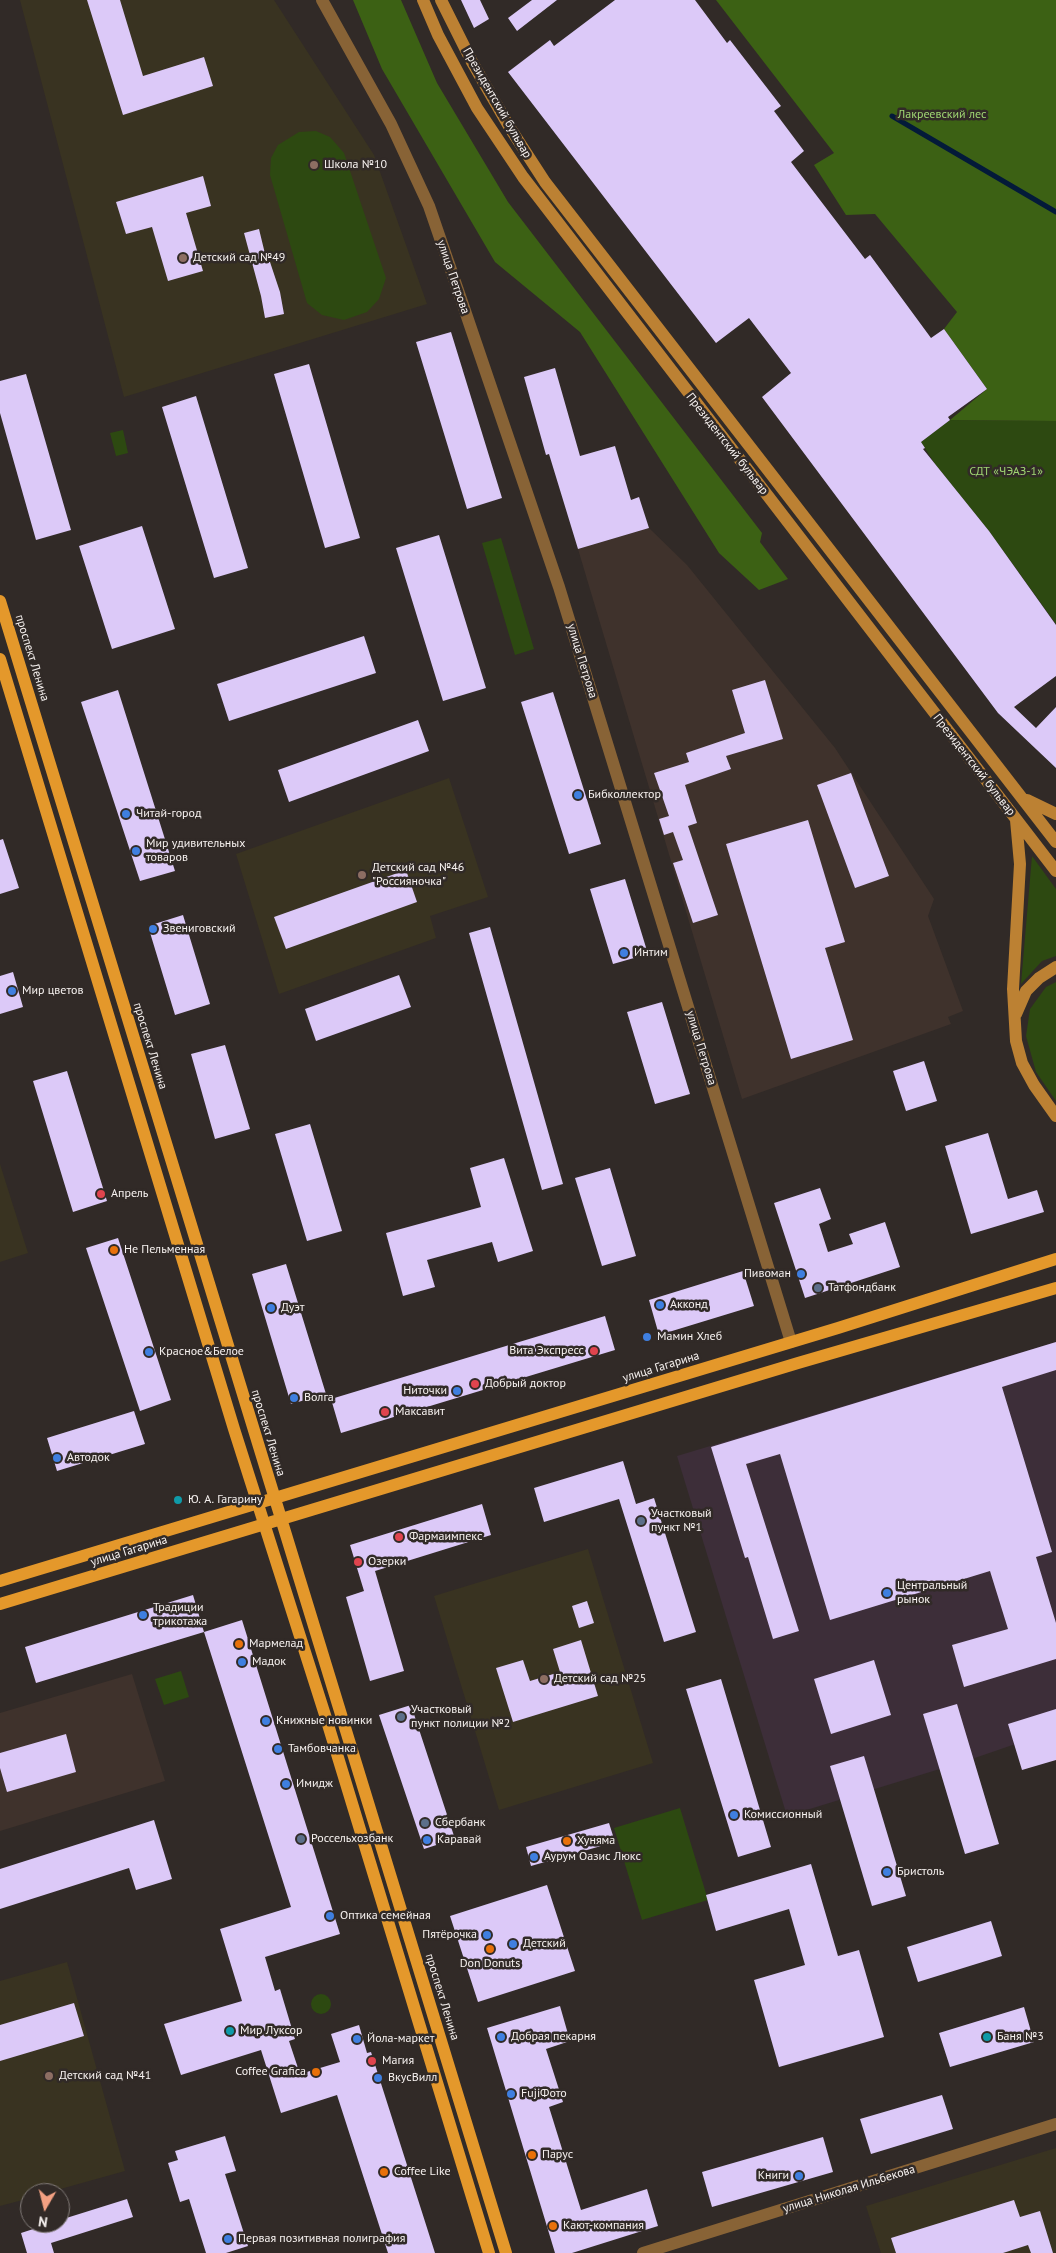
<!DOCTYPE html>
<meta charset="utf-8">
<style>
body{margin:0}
#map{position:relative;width:1056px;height:2253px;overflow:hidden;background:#312a27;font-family:"PT Sans",sans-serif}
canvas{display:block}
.north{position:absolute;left:20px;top:2183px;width:50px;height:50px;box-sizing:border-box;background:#312a27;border:1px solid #807a77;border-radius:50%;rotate:188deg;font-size:14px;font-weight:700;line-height:20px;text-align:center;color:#f7f2f0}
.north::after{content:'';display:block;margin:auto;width:18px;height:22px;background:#f3a082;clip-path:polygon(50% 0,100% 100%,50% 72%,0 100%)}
</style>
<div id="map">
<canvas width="1056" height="2253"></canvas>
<div class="north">N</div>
</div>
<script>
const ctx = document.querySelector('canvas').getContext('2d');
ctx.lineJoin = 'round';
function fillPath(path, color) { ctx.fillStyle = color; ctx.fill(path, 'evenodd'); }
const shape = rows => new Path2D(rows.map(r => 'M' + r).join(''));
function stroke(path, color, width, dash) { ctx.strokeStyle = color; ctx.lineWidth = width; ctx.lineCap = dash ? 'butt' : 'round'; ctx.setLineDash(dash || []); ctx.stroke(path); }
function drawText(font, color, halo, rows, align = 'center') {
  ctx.font = font + ' "PT Sans",sans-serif'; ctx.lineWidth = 5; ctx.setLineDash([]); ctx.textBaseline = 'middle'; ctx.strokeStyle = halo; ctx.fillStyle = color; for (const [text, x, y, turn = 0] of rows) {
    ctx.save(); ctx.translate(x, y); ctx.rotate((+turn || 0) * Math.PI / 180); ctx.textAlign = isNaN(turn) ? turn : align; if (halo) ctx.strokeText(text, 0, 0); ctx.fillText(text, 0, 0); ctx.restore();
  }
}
fillPath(shape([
 [1056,1342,1056,1730,969,1760,787,1816,677,1456]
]), '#3d2e39');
fillPath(shape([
 [649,528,687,565,835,748,934,899,928,916,963,1011,948,1017,951,1024,742,1099,578,549],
 [132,1674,165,1781,0,1831,0,1713]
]), '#3f322c');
fillPath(shape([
 [20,0,274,0,374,155,427,304,124,397],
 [449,778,488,897,430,916,436,938,279,994,236,854],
 [0,1164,28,1253,0,1262],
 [588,1549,653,1763,499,1810,434,1596],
 [67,1962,125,2171,46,2193,30,2193,30,2198,0,2206,0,1981],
 [1056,2148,1056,2253,881,2253,866,2206]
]), '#393321');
fillPath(shape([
 [316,131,330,137,344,153,386,278,379,299,367,312,344,320,322,315,307,303,270,175,271,158,278,145,299,132],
 [950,420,1056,421,1056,624,989,531,935,464,921,442],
 [123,430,128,453,116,456,110,433],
 [501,538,534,649,515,655,482,543],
 [1032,856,1056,889,1056,956,1042,961,1021,984],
 [1056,982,1056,1101,1036,1072,1026,1036,1030,1009,1046,987],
 [181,1671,189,1697,164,1705,155,1679],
 [680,1808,708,1900,642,1920,614,1828],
 '311 2004a10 10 0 1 1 20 0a10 10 0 1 1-20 0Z'
]), '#2d4911');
fillPath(shape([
 [353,0,401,0,437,83,508,202,762,533,760,542,788,579,759,590,719,553,580,332,495,262,382,69],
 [716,0,1056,0,1056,421,950,420,987,389,944,329,957,312,875,214,846,215,814,165,834,153]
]), '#3c6114');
stroke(shape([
 [892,116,1056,212]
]), '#031a39', 5);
fillPath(shape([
 [87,0,120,0,143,76,204,57,213,86,123,115],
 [461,0,480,0,489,19,474,28],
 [532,0,557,0,517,31,508,18],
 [615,0,695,0,727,43,730,40,781,106,774,111,804,151,791,162,865,259,870,255,931,338,944,329,987,389,948,417,950,420,921,442,925,448,923,449,989,531,1056,625,1056,676,1014,707,1036,728,1056,707,1056,768,998,713,762,397,791,373,749,318,716,343,508,72,550,40,554,46],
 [203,176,211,206,186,213,203,271,168,281,152,227,126,234,116,202],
 [259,229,267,262,270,262,280,292,284,314,265,318,261,296,244,233],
 [451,332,502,498,467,509,416,342],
 [309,364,360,538,325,548,274,374],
 [555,368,580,456,615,446,631,500,639,497,649,528,578,549,549,454,546,455,524,377],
 [26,374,71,530,36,540,0,413,0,381],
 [196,396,248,568,214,578,162,407],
 [142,526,175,629,112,649,79,546],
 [439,535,486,688,443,701,396,548],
 [364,636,376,673,229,721,217,684],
 [765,680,783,739,726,756,731,769,685,785,697,823,688,826,718,915,693,923,673,863,683,860,673,832,664,835,659,819,669,816,654,773,689,762,686,753,745,733,732,690],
 [118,690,175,871,140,881,81,702],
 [553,692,601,844,569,854,521,702],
 [418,720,429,751,289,802,278,770],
 [851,773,889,876,855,888,817,785],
 [808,820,845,942,825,948,853,1040,791,1059,726,844],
 [3,839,19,888,0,894,0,840],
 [406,870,417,902,286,949,274,917],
 [625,879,648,954,613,964,590,889],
 [183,915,210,1004,175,1015,148,926],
 [490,927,563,1184,542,1190,469,933],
 [13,972,23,1007,0,1014,0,976],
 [399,975,411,1007,316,1041,305,1009],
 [662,1002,690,1094,655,1104,627,1012],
 [225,1045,250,1129,215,1139,191,1054],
 [924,1061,937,1101,906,1111,893,1071],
 [67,1071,107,1201,73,1212,33,1081],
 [310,1124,342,1231,307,1241,275,1134],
 [988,1133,1008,1199,1037,1190,1044,1212,971,1234,945,1146],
 [504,1158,533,1251,498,1262,492,1242,427,1260,435,1287,403,1296,386,1233,481,1207,470,1168],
 [610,1168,636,1256,602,1266,575,1178],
 [820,1188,831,1219,819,1224,828,1252,853,1244,849,1234,885,1222,900,1267,805,1298,774,1203],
 [118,1238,171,1400,140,1411,86,1248],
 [286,1264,326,1394,291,1404,252,1274],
 [743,1271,754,1306,659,1335,649,1300],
 [605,1316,615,1350,341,1433,331,1399],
 [1056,1342,1056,1370,1002,1387,1052,1552,1036,1557,1056,1623,1056,1659,964,1687,952,1645,1008,1629,990,1571,830,1620,780,1454,746,1464,799,1631,773,1639,748,1557,745,1558,711,1447],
 [134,1411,145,1444,57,1471,47,1438],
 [623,1461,636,1504,654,1498,696,1632,664,1642,619,1499,544,1522,534,1488],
 [482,1504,491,1535,375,1571,404,1671,370,1681,346,1597,364,1591,350,1545],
 [193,1595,204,1632,36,1683,25,1647],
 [587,1601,594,1623,579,1628,572,1606],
 [242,1620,340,1934,265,1957,275,1991,280,1989,295,2039,289,2041,300,2074,340,2062,331,2034,359,2025,367,2053,371,2052,435,2253,388,2253,337,2095,281,2113,261,2050,181,2075,164,2024,242,2001,220,1929,291,1907,204,1632],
 [581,1640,598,1696,513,1722,496,1668,523,1660,530,1681,560,1672,553,1649],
 [874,1660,891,1715,831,1734,814,1679],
 [721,1679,771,1847,738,1857,686,1689],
 [957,1704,999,1844,965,1854,923,1714],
 [411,1705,455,1839,424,1849,379,1715],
 [1056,1709,1056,1760,1022,1770,1008,1724],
 [66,1734,76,1772,7,1792,0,1768,0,1753],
 [864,1756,906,1896,872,1906,830,1766],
 [154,1820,172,1879,136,1890,129,1868,0,1909,0,1869],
 [609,1823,615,1842,531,1866,526,1847],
 [811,1864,838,1956,859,1950,884,2037,779,2067,754,1980,805,1965,789,1909,716,1931,706,1895],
 [547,1885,575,1971,478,2002,450,1916],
 [991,1921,1002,1956,918,1982,907,1947],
 [74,2003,84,2036,0,2061,0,2025],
 [560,2006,570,2041,546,2049,563,2102,549,2107,581,2210,647,2189,658,2226,572,2253,555,2253,487,2028],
 [1024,2007,1034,2042,950,2067,939,2033],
 [942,2095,953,2129,871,2154,860,2119],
 [225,2136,236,2171,225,2174,248,2246,226,2253,206,2253,189,2199,180,2202,168,2163,178,2160,175,2151],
 [823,2137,833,2172,712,2207,702,2172],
 [127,2199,133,2217,51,2243,54,2253,27,2253,21,2233,52,2223,60,2223,60,2220],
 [1014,2200,1020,2217,1040,2211,1053,2253,1031,2253,1028,2245,1003,2253,896,2253,891,2238]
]), '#dcc9f8');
stroke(shape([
 [322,0,391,124,429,206,461,299,559,587,791,1342],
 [643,2253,1056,2124]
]), '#886336', 12);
stroke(shape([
 [423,0,438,35,477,108,523,177,1056,871],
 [441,0,472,62,510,128,545,182,1056,842],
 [1027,800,1056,814],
 [1016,820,1020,864,1013,989,1016,1041,1022,1063,1034,1085,1056,1116],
 [1016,1014,1026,991,1039,978,1056,967]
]), '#bc8133', 12);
stroke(shape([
 [0,601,506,2253],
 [0,659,234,1429,326,1718,489,2253],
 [0,1581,838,1328,1056,1259],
 [0,1604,798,1363,1056,1288]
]), '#e4982b', 12);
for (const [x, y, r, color] of [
 [314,165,5,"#8d6e63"],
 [183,258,5,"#8d6e63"],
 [578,795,5,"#3f7fe0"],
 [126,814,5,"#3f7fe0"],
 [136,851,5,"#3f7fe0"],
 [362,875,5,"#8d6e63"],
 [153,929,5,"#3f7fe0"],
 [624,953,5,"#3f7fe0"],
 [12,991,5,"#3f7fe0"],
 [101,1194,5,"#e0444e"],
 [114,1250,5,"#e8710a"],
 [801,1274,5,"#3f7fe0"],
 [818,1288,5,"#5c6f8a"],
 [660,1305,5,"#3f7fe0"],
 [271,1308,5,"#3f7fe0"],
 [647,1337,5,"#3f7fe0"],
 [594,1351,5,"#e0444e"],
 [149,1352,5,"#3f7fe0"],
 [475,1384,5,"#e0444e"],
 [457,1391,5,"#3f7fe0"],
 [294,1398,5,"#3f7fe0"],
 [385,1412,5,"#e0444e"],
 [57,1458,5,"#3f7fe0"],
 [178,1500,5,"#0f9aa8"],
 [641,1521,5,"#5c6f8a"],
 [399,1537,5,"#e0444e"],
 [358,1562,5,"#e0444e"],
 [887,1593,5,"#3f7fe0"],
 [143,1615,5,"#3f7fe0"],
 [239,1644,5,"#e8710a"],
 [242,1662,5,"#3f7fe0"],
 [544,1679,5,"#8d6e63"],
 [401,1717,5,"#5c6f8a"],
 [266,1721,5,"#3f7fe0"],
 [278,1749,5,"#3f7fe0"],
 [286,1784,5,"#3f7fe0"],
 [734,1815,5,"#3f7fe0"],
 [425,1823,5,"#5c6f8a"],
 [301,1839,5,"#5c6f8a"],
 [427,1840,5,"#3f7fe0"],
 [567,1841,5,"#e8710a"],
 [534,1857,5,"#3f7fe0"],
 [887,1872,5,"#3f7fe0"],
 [330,1916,5,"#3f7fe0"],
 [487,1935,5,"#3f7fe0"],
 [513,1944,5,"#3f7fe0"],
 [490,1949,5,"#e8710a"],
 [230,2031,5,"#0f9aa8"],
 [501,2037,5,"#3f7fe0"],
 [987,2037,5,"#0f9aa8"],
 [357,2039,5,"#3f7fe0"],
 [372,2061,5,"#e0444e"],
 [316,2072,5,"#e8710a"],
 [49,2076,5,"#8d6e63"],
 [378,2078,5,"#3f7fe0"],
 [511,2094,5,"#3f7fe0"],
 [532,2155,5,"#e8710a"],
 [384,2172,5,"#e8710a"],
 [799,2176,5,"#3f7fe0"],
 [553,2226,5,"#e8710a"],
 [228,2239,5,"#3f7fe0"]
]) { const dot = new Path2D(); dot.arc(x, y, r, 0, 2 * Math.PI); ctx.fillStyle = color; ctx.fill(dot); stroke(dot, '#312a27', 2); }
drawText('12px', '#f7f2f0', '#312a27', [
 ["Президентский бульвар",497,103,60],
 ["улица Петрова",453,277,71],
 ["Президентский бульвар",727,444,52],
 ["проспект Ленина",32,658,73],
 ["улица Петрова",582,661,73],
 ["Президентский бульвар",974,765,52],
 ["проспект Ленина",150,1046,73],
 ["улица Петрова",701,1048,73],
 ["улица Гагарина",661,1367,-17],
 ["проспект Ленина",268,1433,73],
 ["улица Гагарина",129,1551,-17],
 ["проспект Ленина",442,1997,73],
 ["улица Николая Ильбекова",849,2189,-17]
]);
drawText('12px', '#9fd672', '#312a27', [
 ["Лакреевский лес",942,115],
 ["СДТ «ЧЭАЗ-1»",1006,472]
]);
drawText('12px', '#f7f2f0', '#312a27', [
 ["Школа №10",324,165],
 ["Детский сад №49",193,258],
 ["Бибколлектор",588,795],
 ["Читай-город",136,814],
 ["Мир удивительных",146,844],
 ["товаров",146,858],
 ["Детский сад №46",372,868],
 ["\"Россияночка\"",372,882],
 ["Звениговский",163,929],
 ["Интим",634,953],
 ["Мир цветов",22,991],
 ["Апрель",111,1194],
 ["Не Пельменная",124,1250],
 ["Пивоман",791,1274,"right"],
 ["Татфондбанк",828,1288],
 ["Акконд",670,1305],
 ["Дуэт",281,1308],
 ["Мамин Хлеб",657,1337],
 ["Вита Экспресс",584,1351,"right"],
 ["Красное&Белое",159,1352],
 ["Добрый доктор",485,1384],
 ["Ниточки",447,1391,"right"],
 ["Волга",304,1398],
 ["Максавит",395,1412],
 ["Автодок",67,1458],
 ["Ю. А. Гагарину",188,1500],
 ["Участковый",651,1514],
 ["пункт №1",651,1528],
 ["Фармаимпекс",409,1537],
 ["Озерки",368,1562],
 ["Центральный",897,1586],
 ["рынок",897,1600],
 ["Традиции",153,1608],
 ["трикотажа",153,1622],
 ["Мармелад",249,1644],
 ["Мадок",252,1662],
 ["Детский сад №25",554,1679],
 ["Участковый",411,1710],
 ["пункт полиции №2",411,1724],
 ["Книжные новинки",276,1721],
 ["Тамбовчанка",288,1749],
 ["Имидж",296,1784],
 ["Комиссионный",744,1815],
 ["Сбербанк",435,1823],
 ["Россельхозбанк",311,1839],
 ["Каравай",437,1840],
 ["Хуняма",577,1841],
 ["Аурум Оазис Люкс",544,1857],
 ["Бристоль",897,1872],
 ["Оптика семейная",340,1916],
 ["Пятёрочка",477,1935,"right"],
 ["Детский",523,1944],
 ["Don Donuts",490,1964,"center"],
 ["Мир Луксор",240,2031],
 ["Добрая пекарня",511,2037],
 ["Баня №3",997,2037],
 ["Йола-маркет",367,2039],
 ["Магия",382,2061],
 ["Coffee Grafica",306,2072,"right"],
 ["Детский сад №41",59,2076],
 ["ВкусВилл",388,2078],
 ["FujiФото",521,2094],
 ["Парус",542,2155],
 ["Coffee Like",394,2172],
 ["Книги",789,2176,"right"],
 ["Кают-компания",563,2226],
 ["Первая позитивная полиграфия",238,2239]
], 'left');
</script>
